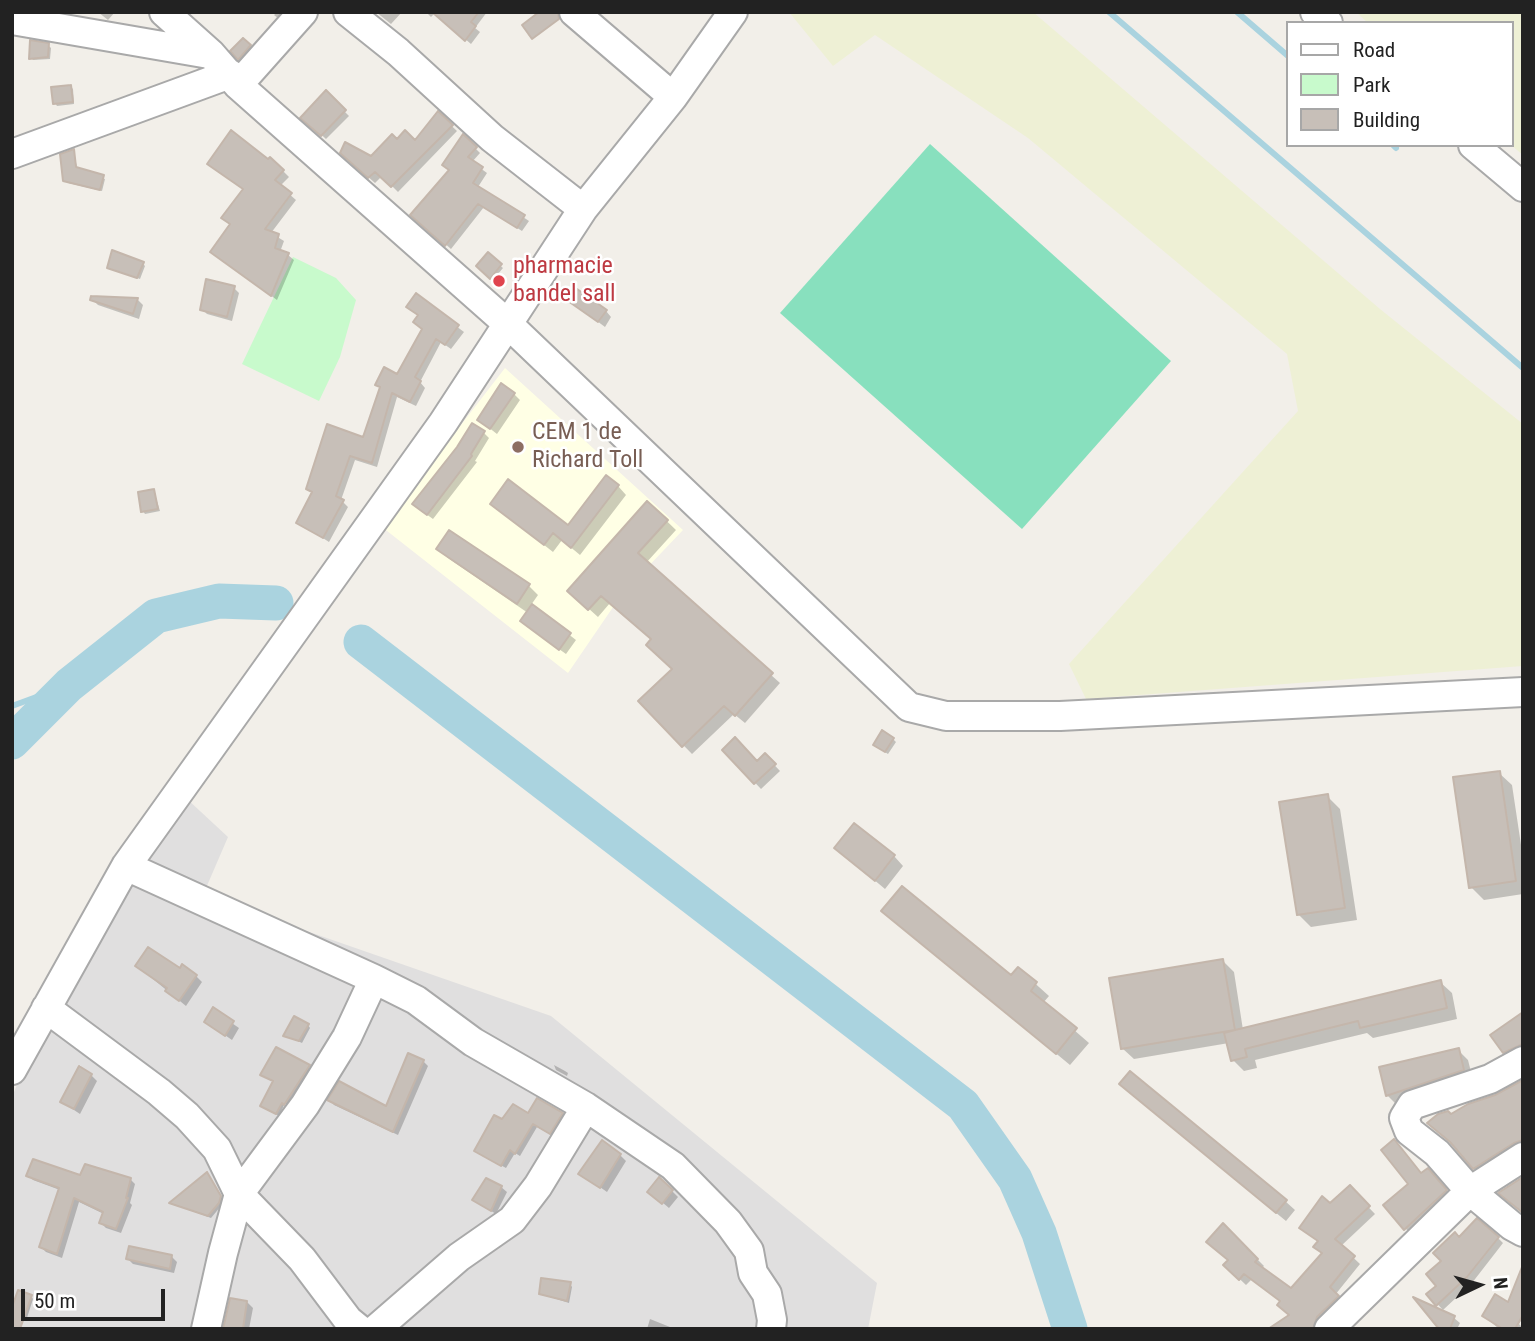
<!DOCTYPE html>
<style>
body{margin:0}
#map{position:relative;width:1535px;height:1341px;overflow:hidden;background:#f2efe9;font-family:"Roboto Condensed",sans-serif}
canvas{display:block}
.frame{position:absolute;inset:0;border:14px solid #222;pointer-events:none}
.legend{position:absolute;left:1286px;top:21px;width:228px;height:126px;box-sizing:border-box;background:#fff;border:2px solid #a7a7a7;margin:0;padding:9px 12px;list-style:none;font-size:21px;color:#222}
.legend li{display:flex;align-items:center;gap:14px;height:35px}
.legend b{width:35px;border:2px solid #a7a7a7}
.north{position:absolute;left:1444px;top:1250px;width:70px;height:70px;-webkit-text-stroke:5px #fff;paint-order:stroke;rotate:85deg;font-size:19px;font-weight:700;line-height:28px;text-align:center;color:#222}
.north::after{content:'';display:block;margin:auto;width:24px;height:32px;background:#222;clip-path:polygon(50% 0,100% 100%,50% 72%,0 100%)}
.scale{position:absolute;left:21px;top:1289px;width:144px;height:32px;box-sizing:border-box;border:4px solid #222;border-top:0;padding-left:9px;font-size:21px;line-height:24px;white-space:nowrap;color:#222;-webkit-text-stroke:5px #fff;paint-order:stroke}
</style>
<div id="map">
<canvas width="1535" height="1341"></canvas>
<div class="frame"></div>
<ul class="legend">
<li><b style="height:9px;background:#fff"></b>Road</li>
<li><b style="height:19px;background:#c8facc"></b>Park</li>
<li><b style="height:19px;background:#c7bfb8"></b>Building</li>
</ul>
<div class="north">N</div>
<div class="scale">50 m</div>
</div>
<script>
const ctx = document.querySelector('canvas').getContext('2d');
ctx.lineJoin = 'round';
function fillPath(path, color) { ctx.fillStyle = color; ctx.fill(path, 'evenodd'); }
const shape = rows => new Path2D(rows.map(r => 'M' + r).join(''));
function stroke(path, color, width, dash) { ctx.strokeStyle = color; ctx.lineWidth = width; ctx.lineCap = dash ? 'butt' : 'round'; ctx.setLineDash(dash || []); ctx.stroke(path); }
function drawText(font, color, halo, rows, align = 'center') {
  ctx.font = font + ' "Roboto Condensed",sans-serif'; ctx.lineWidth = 5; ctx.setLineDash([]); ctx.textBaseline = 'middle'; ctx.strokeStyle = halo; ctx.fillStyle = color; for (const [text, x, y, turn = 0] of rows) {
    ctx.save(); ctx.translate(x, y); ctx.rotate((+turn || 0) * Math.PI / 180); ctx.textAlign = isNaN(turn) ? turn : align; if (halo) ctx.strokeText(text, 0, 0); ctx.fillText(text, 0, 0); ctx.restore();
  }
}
fillPath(shape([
 [186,798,228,837,203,895,551,1016,877,1283,868,1329,12,1329,12,1097,31,1051]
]), '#e0dfdf');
fillPath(shape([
 [505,368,683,530,622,594,568,673,382,527]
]), '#ffffe5');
fillPath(shape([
 [789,12,1033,12,1380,309,1523,424,1523,666,1086,699,1069,664,1298,411,1287,354,1028,138,875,35,833,66],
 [1356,12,1523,12,1523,155,1511,145,1512,23,1368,23]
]), '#eef0d5');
fillPath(shape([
 [293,257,336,278,356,300,340,357,319,401,242,364]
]), '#c8facc');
fillPath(shape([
 [930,144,1171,361,1022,529,780,313]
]), '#88e0be');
fillPath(shape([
 [98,12,115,12,108,20],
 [277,12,285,12,279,19,274,15],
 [376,12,402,12,391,24],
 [426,12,487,12,475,28,480,32,471,44,435,13,431,17],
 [243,40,252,49,242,61,233,51],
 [48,45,51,48,50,59,33,60,31,58],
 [71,87,73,89,74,104,57,106,55,103],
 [326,93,349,116,326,139,302,117],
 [438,113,457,131,398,192,382,176,375,183,348,159,371,158,397,142,415,142],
 [463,136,480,153,472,162,487,173,478,187,529,221,522,231,484,207,451,249,413,215,451,171],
 [73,151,78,170,105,179,102,191,68,183,65,180],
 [271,159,289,177,280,186,296,200,271,233,284,241,280,252,288,255,294,260,277,300,218,257,244,190,209,164,269,161],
 [488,255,503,268,493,280,478,266],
 [143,264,145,266,140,279,109,267],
 [234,288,239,293,232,321,207,314,202,309],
 [416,296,464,332,451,349,441,342,420,382,425,388,416,406,397,397,377,467,355,460,341,500,348,507,329,542,298,522,313,494,308,489,364,439,424,330,419,316,408,307],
 [92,299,137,299,143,305,139,319,98,305],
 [577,306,606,311,611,317,605,327],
 [514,394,520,400,497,434,479,420],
 [484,433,489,438,475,461,477,462,433,519,419,509],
 [618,486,626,495,580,555,562,540,553,552,492,504,569,527],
 [154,491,160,511,145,514,143,511],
 [648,503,676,530,646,563,780,683,745,723,734,714,692,754,641,702,675,670,653,640,610,603,598,617,578,599],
 [438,549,529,586,538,595,531,605,576,640,566,654,528,627,528,613,448,558],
 [893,739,896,742,888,754,877,747],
 [724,750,757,763,765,755,780,771,761,789],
 [1499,773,1512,785,1523,858,1523,894,1484,900,1471,887],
 [1327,796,1340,809,1357,920,1311,927,1298,914],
 [836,848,894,856,903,866,885,889],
 [884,911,1012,978,1019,969,1049,996,1043,1003,1089,1043,1070,1065],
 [1223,961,1234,972,1243,1030,1440,982,1452,993,1457,1019,1373,1038,1367,1033,1255,1060,1257,1068,1244,1071,1233,1060,1229,1043,1134,1059,1122,1048],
 [137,966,180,970,196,976,202,982,186,1006],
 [213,1010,239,1028,232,1040,206,1022],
 [1523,1014,1523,1057,1513,1061,1504,1052],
 [308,1025,310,1028,302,1043,285,1035],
 [277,1049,311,1069,288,1106,285,1103,279,1116,262,1106,275,1082,265,1077],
 [1458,1050,1468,1060,1473,1080,1397,1105,1387,1095],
 [423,1061,428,1066,398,1135,334,1105,330,1100,387,1109],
 [554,1065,565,1071,568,1073,567,1076,556,1070],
 [91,1075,97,1081,80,1114,62,1102],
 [1131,1094,1285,1201,1295,1210,1286,1221],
 [1507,1098,1520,1147,1479,1173,1474,1168,1451,1116],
 [562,1114,566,1118,555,1137,537,1127,520,1156,515,1153,506,1168,480,1154,503,1122,528,1115],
 [620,1155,626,1161,607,1192,580,1173],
 [28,1175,130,1179,135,1184,130,1203,132,1205,121,1233,106,1228,101,1223,104,1214,79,1202,62,1258,46,1252,41,1247,60,1190,33,1180],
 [1422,1175,1436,1179,1455,1200,1414,1238,1385,1205],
 [209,1176,223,1200,221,1206,211,1218,171,1203],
 [660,1179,678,1197,669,1208,656,1197],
 [501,1187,507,1192,496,1214,474,1200],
 [1350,1188,1375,1214,1341,1246,1360,1264,1335,1295,1345,1304,1321,1329,1306,1329,1282,1302,1252,1279,1246,1285,1225,1265,1230,1261,1223,1225,1264,1266,1261,1269,1292,1291,1323,1255,1315,1247,1319,1242,1302,1228],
 [1498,1238,1503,1243,1472,1283,1443,1310,1428,1294,1438,1286,1444,1262,1460,1240],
 [172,1257,177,1262,174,1273,133,1264,128,1259],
 [570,1284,572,1287,569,1303,541,1294],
 [1514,1291,1523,1295,1523,1317,1519,1324,1522,1327,1499,1329,1484,1316,1509,1304],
 [31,1296,33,1299,26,1321,14,1317],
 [247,1302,253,1308,249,1329,226,1329],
 [1419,1302,1454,1318,1460,1323,1457,1329,1441,1329],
 [650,1319,675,1329,647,1329]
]), '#0003');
stroke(shape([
 [1109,12,1523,368],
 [1237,12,1288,56],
 [1393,145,1396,148],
 [12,706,69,685]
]), '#aad3df', 6);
stroke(shape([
 [361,642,963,1105,1015,1179,1039,1233,1070,1329],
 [12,742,69,685,156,616,219,601,276,603]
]), '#aad3df', 35);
const building = shape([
 [432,12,479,12,471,22,476,26,465,41,432,12],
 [539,12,558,12,559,19,532,39,522,25,539,12],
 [243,38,251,45,238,60,230,51,243,38],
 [30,40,49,43,48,57,29,59,30,40],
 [71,85,73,102,53,104,51,87,71,85],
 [326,90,346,110,321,136,300,118,326,90],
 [438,111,453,125,391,187,375,172,368,178,340,153,345,142,371,156,392,134,397,139,405,130,415,140,438,111],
 [231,130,268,159,270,157,284,170,275,180,292,193,265,229,279,234,275,248,289,253,271,296,210,252,230,224,221,218,243,189,207,164,231,130],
 [463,134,477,147,468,157,483,167,473,183,525,215,517,228,478,204,445,246,410,215,449,170,442,165,463,134],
 [74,149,76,167,104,175,100,190,63,181,60,154,74,149],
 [112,250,144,262,137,278,107,268,112,250],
 [488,252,502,264,490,279,476,266,488,252],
 [206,279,235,286,227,317,200,310,206,279],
 [577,289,607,310,598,322,568,301,577,289],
 [416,293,459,325,445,345,436,339,415,377,421,381,410,402,392,393,372,463,350,456,336,496,344,500,323,538,296,523,312,492,306,489,327,424,363,437,380,387,375,385,384,367,397,374,422,329,413,322,418,315,406,307,416,293],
 [91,296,138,298,133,314,90,300,91,296],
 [501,383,515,393,490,429,477,420,501,383],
 [472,423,485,431,471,454,472,456,427,515,412,504,457,447,472,423],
 [606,475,619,485,571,548,553,533,544,545,490,504,508,479,568,525,606,475],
 [154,489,158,509,141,512,138,492,154,489],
 [647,501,668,520,638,553,773,673,735,716,724,706,682,747,638,701,672,669,646,645,651,639,601,596,588,610,567,591,647,501],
 [449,530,530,584,517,604,436,549,449,530],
 [532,604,571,633,559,650,520,621,532,604],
 [882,730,894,738,885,752,873,745,882,730],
 [735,737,757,761,765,753,776,764,754,784,722,750,735,737],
 [1500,771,1516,881,1469,888,1453,777,1500,771],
 [1328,794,1345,908,1297,915,1279,802,1328,794],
 [854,823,895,855,875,881,834,848,854,823],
 [902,886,1011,975,1018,967,1037,982,1031,991,1077,1028,1056,1054,881,911,902,886],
 [148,947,180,968,182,964,197,975,179,1001,165,991,167,988,135,966,148,947],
 [1223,959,1235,1030,1441,980,1447,1008,1360,1028,1358,1021,1245,1049,1247,1057,1231,1061,1224,1033,1235,1030,1121,1049,1109,978,1223,959],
 [213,1007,234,1021,225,1036,204,1022,213,1007],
 [1523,1012,1523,1044,1503,1053,1490,1035,1523,1012],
 [294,1016,309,1024,299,1041,283,1036,294,1016],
 [276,1047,310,1065,284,1105,282,1103,276,1114,260,1106,273,1081,260,1075,276,1047],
 [1459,1048,1464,1070,1386,1096,1379,1067,1459,1048],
 [408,1053,424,1060,393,1132,327,1100,339,1081,386,1106,408,1053],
 [79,1066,92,1074,74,1109,60,1102,79,1066],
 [1130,1071,1287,1200,1276,1213,1119,1084,1130,1071],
 [1523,1080,1523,1140,1514,1143,1473,1169,1450,1142,1427,1123,1438,1114,1448,1111,1451,1114,1468,1104,1495,1095,1523,1080],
 [537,1098,563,1113,550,1134,533,1124,515,1154,510,1150,501,1166,474,1151,494,1115,502,1119,513,1104,528,1113,537,1098],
 [1394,1139,1421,1173,1428,1168,1447,1190,1404,1230,1383,1205,1408,1184,1381,1150,1394,1139],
 [602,1140,621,1154,600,1188,578,1174,602,1140],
 [33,1159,80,1175,85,1164,131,1178,126,1198,128,1198,116,1229,99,1223,103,1212,74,1198,57,1254,39,1247,59,1188,26,1176,33,1159],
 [207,1172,221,1196,219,1203,208,1216,169,1203,207,1172],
 [659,1177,673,1190,662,1204,647,1192,659,1177],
 [1523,1177,1523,1213,1498,1193,1523,1177],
 [486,1178,502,1186,491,1211,472,1200,486,1178],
 [1350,1185,1370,1206,1335,1239,1355,1256,1330,1287,1339,1296,1317,1317,1313,1329,1268,1329,1289,1315,1277,1305,1280,1301,1244,1274,1239,1280,1223,1265,1228,1260,1206,1242,1223,1223,1258,1259,1255,1262,1291,1288,1322,1253,1313,1247,1318,1241,1299,1228,1322,1196,1330,1203,1350,1185],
 [1477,1218,1499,1237,1467,1277,1436,1306,1426,1294,1436,1286,1426,1274,1441,1261,1433,1253,1455,1232,1459,1237,1477,1218],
 [129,1246,172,1255,170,1269,126,1259,129,1246],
 [1522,1267,1523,1315,1515,1329,1503,1329,1482,1316,1495,1294,1508,1302,1522,1267],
 [541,1278,571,1282,567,1301,539,1294,541,1278],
 [18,1290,32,1295,20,1329,12,1329,12,1307,18,1290],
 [1413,1297,1455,1316,1450,1329,1439,1329,1413,1297],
 [230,1298,247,1301,243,1329,223,1329,230,1298]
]);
fillPath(building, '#c7bfb8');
stroke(building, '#c4b6ab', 2);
const minor = shape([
 [164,12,211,54,238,85,508,324,909,707,946,716,1060,716,1523,692],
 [348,12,398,52,492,138,583,209],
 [574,12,673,97],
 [1315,12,1328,23],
 [12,20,209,54],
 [238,85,303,12],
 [1473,145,1523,187],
 [12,154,230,74],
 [126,866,374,979,347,1037,305,1105,239,1194,223,1253,206,1329],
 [374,979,416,1000,473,1042,586,1107,673,1166,728,1222,749,1251,753,1273,767,1294,772,1320,771,1329],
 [46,1008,159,1092,187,1116,217,1149,239,1194,302,1259,348,1320,359,1329],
 [1523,1061,1490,1079,1412,1105,1404,1118,1409,1131,1437,1153,1470,1191,1512,1226,1523,1232],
 [12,1070,126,866,443,423,583,209,673,97,733,12],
 [376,1329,459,1257,512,1220,538,1186,586,1107],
 [1329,1329,1470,1191,1523,1157]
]);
stroke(minor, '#a9a9a9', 32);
stroke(minor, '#fff', 28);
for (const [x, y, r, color] of [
 [499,281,7,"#e0444e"],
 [518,447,7,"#8d6e63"]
]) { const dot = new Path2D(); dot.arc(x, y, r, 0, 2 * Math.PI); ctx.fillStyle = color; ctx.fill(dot); stroke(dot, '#fff', 2.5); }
drawText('24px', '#be3a42', '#fff', [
 ["pharmacie",513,267],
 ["bandel sall",513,295]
], 'left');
drawText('24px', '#785e54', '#fff', [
 ["CEM 1 de",532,433],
 ["Richard Toll",532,461]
], 'left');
</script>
